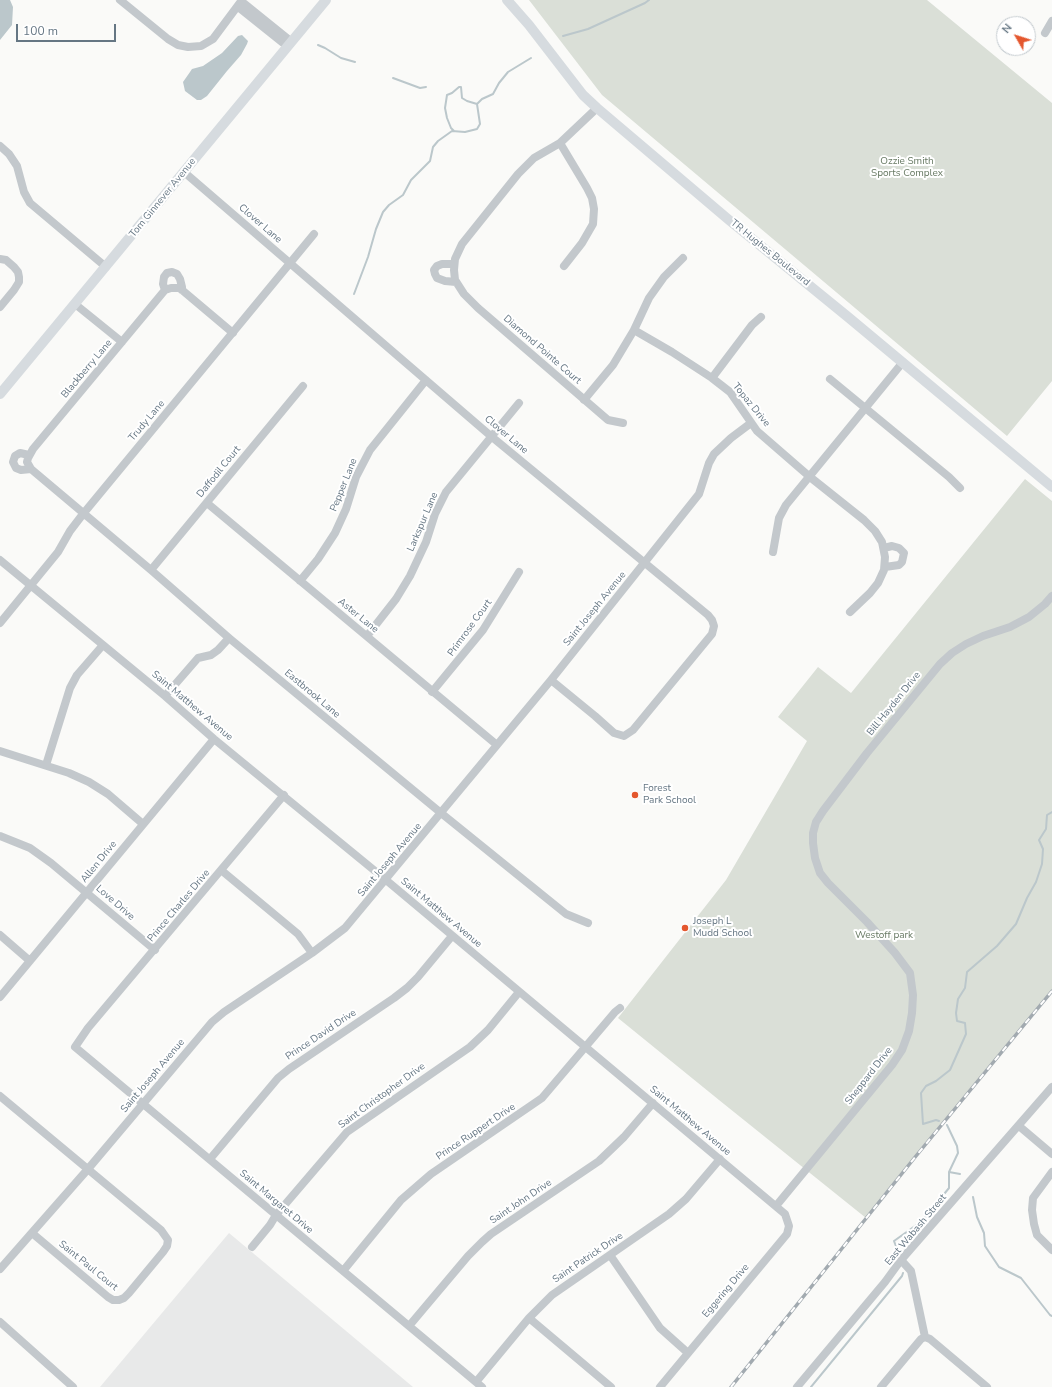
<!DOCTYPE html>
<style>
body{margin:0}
#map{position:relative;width:1052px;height:1387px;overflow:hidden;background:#fafaf8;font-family:"Nunito Sans",sans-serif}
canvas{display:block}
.north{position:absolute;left:996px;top:16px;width:40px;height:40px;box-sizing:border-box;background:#fff;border:1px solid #c1c8cd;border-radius:50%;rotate:309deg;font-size:11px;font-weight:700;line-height:16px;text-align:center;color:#657683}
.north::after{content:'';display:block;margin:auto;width:14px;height:18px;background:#e4572e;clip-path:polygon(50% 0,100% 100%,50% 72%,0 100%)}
.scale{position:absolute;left:16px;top:24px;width:100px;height:18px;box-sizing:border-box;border:2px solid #657683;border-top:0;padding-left:5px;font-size:12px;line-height:14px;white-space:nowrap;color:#657683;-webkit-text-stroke:3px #fff;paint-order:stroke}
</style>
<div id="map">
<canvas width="1052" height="1387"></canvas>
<div class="north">N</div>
<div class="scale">100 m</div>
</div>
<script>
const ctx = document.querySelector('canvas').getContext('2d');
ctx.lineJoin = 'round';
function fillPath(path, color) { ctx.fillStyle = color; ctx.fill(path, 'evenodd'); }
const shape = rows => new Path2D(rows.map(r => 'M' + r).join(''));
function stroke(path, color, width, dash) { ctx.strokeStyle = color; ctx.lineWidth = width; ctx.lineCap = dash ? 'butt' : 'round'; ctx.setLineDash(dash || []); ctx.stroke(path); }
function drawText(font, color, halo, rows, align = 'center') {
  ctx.font = font + ' "Nunito Sans",sans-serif'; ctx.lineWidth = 4; ctx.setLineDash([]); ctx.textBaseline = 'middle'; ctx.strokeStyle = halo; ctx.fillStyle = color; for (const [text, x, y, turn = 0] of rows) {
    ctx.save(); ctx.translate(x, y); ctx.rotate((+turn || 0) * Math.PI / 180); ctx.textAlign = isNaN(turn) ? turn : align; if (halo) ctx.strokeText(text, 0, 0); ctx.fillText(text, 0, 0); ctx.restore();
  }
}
fillPath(shape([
 [229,1233,413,1387,100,1387]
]), '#e8e9e9');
fillPath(shape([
 [529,0,927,0,1052,103,1052,381,1007,436,602,95],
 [1025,479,1052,501,1052,992,866,1218,719,1100,618,1018,726,880,807,741,778,717,818,667,851,693]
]), '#dadfd7');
fillPath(shape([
 [0,0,10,0,13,7,12,25,0,40],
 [242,35,248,41,247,44,241,55,227,71,207,96,201,100,197,100,185,91,183,82,190,72,192,69,203,66,222,53,238,36]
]), '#bbc7cb');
stroke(shape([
 [563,36,588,29,645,3,649,0],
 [318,45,325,48,341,58,355,62],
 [393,78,420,88,426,87],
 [454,131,451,128,447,118,445,108,447,95,452,93,459,87,461,87,462,98,467,101,477,104],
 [354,294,368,257,376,229,383,212,389,205,403,195,411,180,430,161,433,147,438,141,452,131,465,132,477,129,480,124,477,104,482,99,493,94,499,83,508,72,531,58],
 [939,1121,936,1120,923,1124,921,1093,926,1086,936,1081,950,1070,966,1034,965,1023,957,1021,956,1013,958,999,965,988,967,972,997,946,1016,924,1027,898,1036,882,1042,864,1043,849,1039,840,1046,829,1047,815,1052,812],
 [949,1172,960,1174],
 [973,1197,977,1217,984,1233,985,1246,999,1267,1021,1278,1050,1315,1052,1316],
 [900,1257,894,1241,922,1221,949,1188,949,1172,958,1153,957,1146,947,1125],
 [811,1387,902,1276,903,1273]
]), '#bbc7cb', 2);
stroke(shape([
 [120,0,168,39,178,45,188,47,201,46,213,39,242,0],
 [238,7,283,43,290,44,287,38,241,1],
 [1045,33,1052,21],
 [597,108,560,143,534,158,518,174,462,244,455,259,454,270,455,280,464,294,478,308,608,420,623,423],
 [560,143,587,188,592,198,594,209,593,224,582,243,564,266],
 [0,146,9,154,17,166,24,192,30,203,106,267],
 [184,172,492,437,708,615,712,620,714,626,712,634,633,730,624,736,614,733,595,716,551,680],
 [0,259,6,260,14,267,18,272,19,277,19,282,14,290,0,307],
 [454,264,442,264,437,266,434,270,435,274,437,278,445,281,456,282],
 [165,290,163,284,164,277,167,273,172,272,177,274,180,279,182,287,182,290],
 [75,304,122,342],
 [634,330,649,298,664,277,683,258],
 [233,333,182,290,179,288,171,288,165,290,33,449,28,458,27,462,31,469,151,570,229,638,441,813,566,914,588,923],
 [712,378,752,325,761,317],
 [830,379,949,477,960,488],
 [584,400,613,365,634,330,672,352,712,378,730,392,757,431,810,477,864,520,875,531,882,542,885,557,884,570,878,583,870,593,850,612],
 [29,455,20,453,15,456,13,462,16,468,21,470,31,469],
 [207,503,497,745],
 [884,548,892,546,899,548,904,553,902,562,899,565,885,567],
 [773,552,779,518,786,505,903,362],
 [0,560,165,696,214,739,386,880,785,1214,789,1226,787,1234,660,1387],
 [151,570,303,386],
 [300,581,318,559,335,533,346,509,356,477,370,450,426,380],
 [0,623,58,552,70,531,83,514,314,234],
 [367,636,396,599,410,576,426,542,435,514,446,492,519,403],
 [432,692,483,630,519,572],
 [165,696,198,658,211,655,218,650,229,638],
 [0,751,69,773,89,782,108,794,143,824],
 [46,765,70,688,77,675,103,645],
 [284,795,88,1028,75,1047,482,1387],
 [0,836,30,848,51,863,155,950],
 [221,870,298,934,312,953],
 [0,935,30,961],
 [0,997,214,739],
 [0,1096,161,1230,168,1240,167,1246,163,1252,129,1293,124,1298,119,1300,113,1300,108,1297,32,1233],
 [1019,1126,1052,1154],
 [210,1159,278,1078,289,1069,394,998,407,988,418,977,452,936],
 [1052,1172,1033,1198,1032,1210,1034,1224,1037,1235,1052,1250],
 [776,1206,892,1065,902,1050,909,1031,912,1013,913,995,910,973,895,953,867,922,828,883,820,873,815,858,813,843,813,833,816,822,823,811,867,753,940,664,952,653,966,644,983,636,1010,627,1029,617,1045,604,1052,596],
 [252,1247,270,1225,276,1215,347,1132,470,1047,488,1030,519,992],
 [610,1255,660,1328,688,1353],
 [901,1260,911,1271,925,1337],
 [0,1269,88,1169,212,1022,224,1012,312,953,345,928,551,680,699,494,709,463,714,454,731,438,751,423],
 [343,1271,401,1200,431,1174,542,1098,615,1012,620,1008],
 [529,1318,611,1387],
 [0,1322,73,1387],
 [409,1326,468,1256,482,1242,491,1234,599,1161,624,1137,653,1103],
 [925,1337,930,1339,987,1387],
 [476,1382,529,1318,552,1295,669,1214,686,1199,720,1159],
 [797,1387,885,1282,901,1260,1052,1087],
 [881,1387,921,1339,925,1337]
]), '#c3c8cc', 8);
stroke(shape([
 [507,0,529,25,583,95,597,108,729,220,848,317,1052,487],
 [0,394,326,0]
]), '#d6dbdf', 10);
const rail = shape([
 [731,1387,916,1156,1052,991]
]);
stroke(rail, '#a2aab0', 3.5);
stroke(rail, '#fff', 2, [6]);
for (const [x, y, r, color] of [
 [635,795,4,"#e4572e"],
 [685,928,4,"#e4572e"]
]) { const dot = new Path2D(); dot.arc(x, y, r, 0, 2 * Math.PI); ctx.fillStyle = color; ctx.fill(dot); stroke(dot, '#fff', 1.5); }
drawText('10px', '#687a64', '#fff', [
 ["Ozzie Smith",907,162],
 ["Sports Complex",907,174],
 ["Westoff park",884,936]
]);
drawText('10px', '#657683', '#fff', [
 ["Tom Ginnever Avenue",163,198,-51],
 ["Clover Lane",260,224,41],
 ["TR Hughes Boulevard",770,253,39],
 ["Diamond Pointe Court",542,350,41],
 ["Blackberry Lane",87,369,-50],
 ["Topaz Drive",751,405,51],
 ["Trudy Lane",147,421,-50],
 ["Clover Lane",506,435,40],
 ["Daffodil Court",219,472,-51],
 ["Pepper Lane",344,485,-68],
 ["Larkspur Lane",423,522,-67],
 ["Saint Joseph Avenue",595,609,-51],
 ["Aster Lane",358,616,39],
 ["Primrose Court",470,628,-54],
 ["Eastbrook Lane",312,694,40],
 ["Bill Hayden Drive",894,704,-51],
 ["Saint Matthew Avenue",192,706,40],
 ["Saint Joseph Avenue",390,860,-50],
 ["Allen Drive",99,862,-51],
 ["Love Drive",115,903,41],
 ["Prince Charles Drive",179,906,-50],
 ["Saint Matthew Avenue",441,913,40],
 ["Prince David Drive",321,1035,-34],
 ["Saint Joseph Avenue",153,1076,-50],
 ["Sheppard Drive",869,1076,-52],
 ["Saint Christopher Drive",382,1096,-36],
 ["Saint Matthew Avenue",690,1121,40],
 ["Prince Ruppert Drive",476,1132,-34],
 ["Saint Margaret Drive",276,1202,40],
 ["Saint John Drive",521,1202,-34],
 ["East Wabash Street",916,1230,-50],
 ["Saint Patrick Drive",588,1258,-34],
 ["Saint Paul Court",88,1266,39],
 ["Eggering Drive",726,1291,-50]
]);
drawText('10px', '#657683', '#fff', [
 ["Forest",643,789],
 ["Park School",643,801],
 ["Joseph L",693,922],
 ["Mudd School",693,934]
], 'left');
</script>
